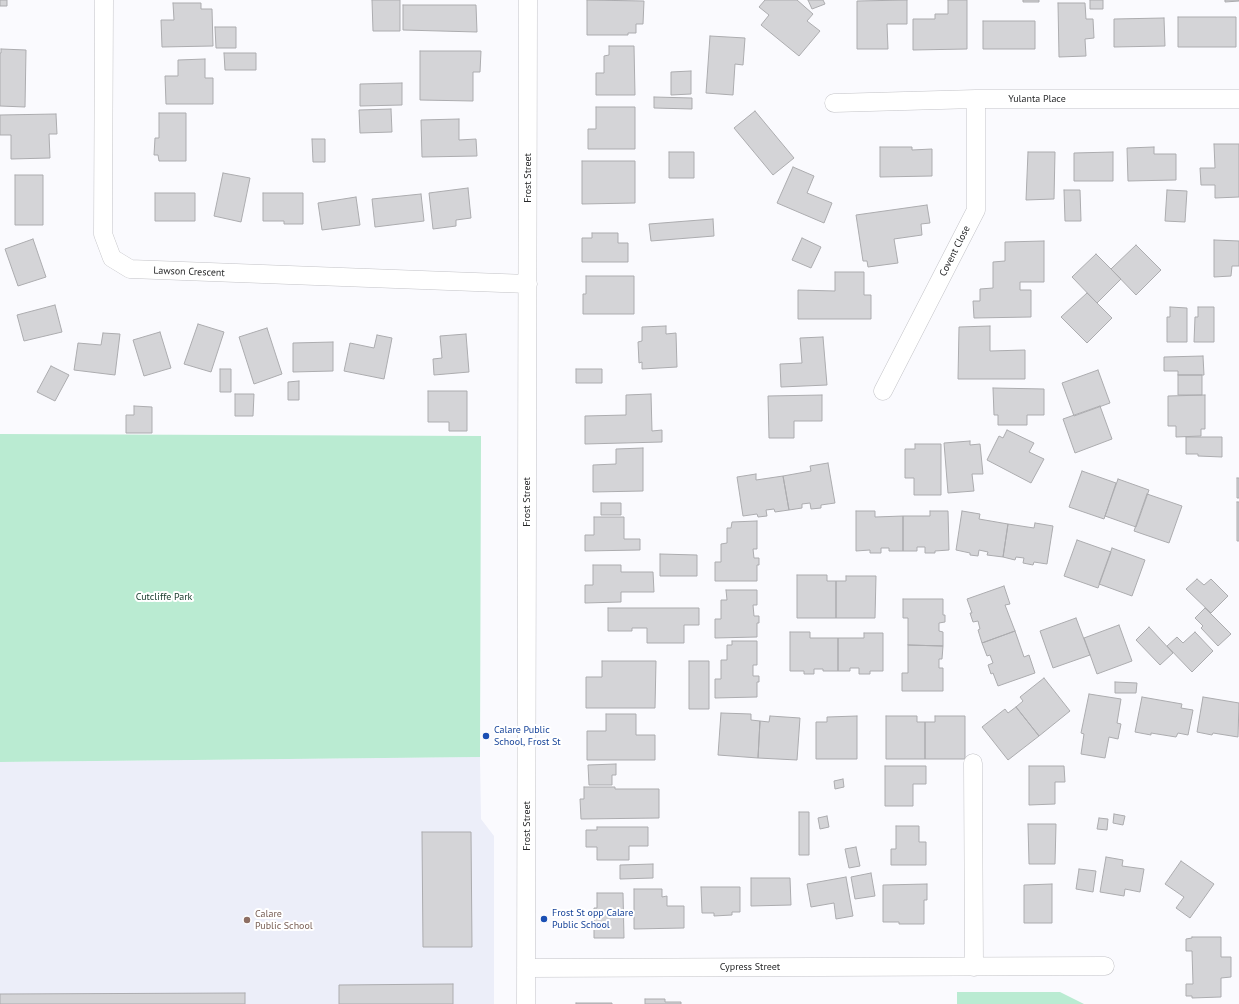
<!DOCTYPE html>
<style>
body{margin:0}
canvas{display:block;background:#fafafe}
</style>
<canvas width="1239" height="1004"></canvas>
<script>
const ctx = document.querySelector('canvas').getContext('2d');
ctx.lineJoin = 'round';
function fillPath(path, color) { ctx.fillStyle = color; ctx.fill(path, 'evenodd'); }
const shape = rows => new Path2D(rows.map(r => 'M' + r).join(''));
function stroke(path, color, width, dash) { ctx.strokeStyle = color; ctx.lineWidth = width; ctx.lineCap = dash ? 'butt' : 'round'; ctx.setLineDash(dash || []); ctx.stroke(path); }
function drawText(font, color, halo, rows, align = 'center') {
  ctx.font = font + ' "PT Sans",sans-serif'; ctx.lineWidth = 4; ctx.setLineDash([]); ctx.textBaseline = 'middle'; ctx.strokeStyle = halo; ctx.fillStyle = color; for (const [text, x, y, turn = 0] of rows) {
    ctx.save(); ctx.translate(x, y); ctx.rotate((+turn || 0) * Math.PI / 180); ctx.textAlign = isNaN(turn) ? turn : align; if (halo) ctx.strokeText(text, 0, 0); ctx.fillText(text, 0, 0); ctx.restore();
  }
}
fillPath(shape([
 [480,757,481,819,494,836,494,1004,0,1004,0,762]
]), '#eceef9');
fillPath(shape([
 [0,434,481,436,480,757,0,762],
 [957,992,1060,992,1084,1004,957,1004]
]), '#baebd2');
const building = shape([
 [0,0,7,0,7,6,0,6,0,0],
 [372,0,400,0,400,31,373,31,372,0],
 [587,0,644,1,643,24,636,24,636,33,628,33,628,35,587,35,587,0],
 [765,0,797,0,813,14,807,21,820,31,799,56,761,25,769,15,759,7,765,0],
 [808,0,823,0,825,4,812,9,808,0],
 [907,0,907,24,887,24,888,49,857,49,857,1,907,0],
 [948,0,967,0,967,49,913,50,913,19,935,19,935,14,948,14,948,0],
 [1023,0,1039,0,1039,2,1023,2,1023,0],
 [1090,0,1103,0,1103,9,1090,9,1090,0],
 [1225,0,1239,0,1239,1,1225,2,1225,0],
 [173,3,201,3,201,9,212,9,213,46,162,47,161,20,174,20,173,3],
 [1058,3,1085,3,1086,19,1093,19,1094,38,1085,39,1086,56,1059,57,1058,3],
 [403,5,476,5,477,32,403,30,403,5],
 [1178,17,1236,17,1236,47,1178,47,1178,17],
 [1164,18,1165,46,1114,47,1114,19,1164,18],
 [983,21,1035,21,1035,49,983,49,983,21],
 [215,27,236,27,236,48,216,48,215,27],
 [710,36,745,38,743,65,735,64,733,95,706,93,710,36],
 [609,46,634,46,635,95,596,95,596,73,604,73,604,56,609,55,609,46],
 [1,49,26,50,25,107,0,106,0,53,1,53,1,49],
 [420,51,481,51,480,72,473,72,473,101,420,100,420,51],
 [224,53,256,53,256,70,225,70,224,53],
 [205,59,205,78,213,78,213,104,166,104,165,76,178,76,178,60,205,59],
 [691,71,691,94,671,95,671,72,691,71],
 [402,83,402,105,360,106,360,84,402,83],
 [654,97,692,98,692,109,654,108,654,97],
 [596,107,635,107,635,149,588,149,588,129,596,129,596,107],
 [391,109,392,132,360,133,359,110,391,109],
 [755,111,794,158,773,175,734,128,755,111],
 [159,113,186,113,186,161,159,161,158,155,154,155,155,138,159,138,159,113],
 [56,114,57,134,49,134,50,158,11,159,11,135,0,135,0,115,56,114],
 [459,119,459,140,476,139,477,156,422,157,421,120,459,119],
 [312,139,325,139,325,162,313,162,312,139],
 [1214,144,1239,144,1239,197,1215,198,1215,185,1201,185,1200,168,1215,168,1214,144],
 [880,147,912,147,912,150,932,149,932,176,880,177,880,147],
 [1154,147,1154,154,1176,154,1176,180,1128,181,1127,148,1154,147],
 [669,152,694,152,694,178,669,178,669,152],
 [1028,152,1055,152,1054,199,1026,200,1028,152],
 [1113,152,1113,181,1074,181,1074,153,1113,152],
 [582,161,635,161,635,203,582,204,582,161],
 [793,167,814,176,807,193,832,203,824,223,777,203,793,167],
 [223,173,250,178,241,222,214,216,223,173],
 [15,175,43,175,43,225,15,225,15,175],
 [468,188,471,218,456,220,456,226,433,229,429,193,468,188],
 [1064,190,1080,190,1081,221,1065,221,1064,190],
 [1167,190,1187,191,1185,222,1165,221,1167,190],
 [155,193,195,193,195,221,155,221,155,193],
 [263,193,303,193,303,224,284,224,284,221,263,221,263,193],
 [421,194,424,221,375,227,372,199,421,194],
 [356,197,360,225,322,230,318,203,356,197],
 [927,205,930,223,921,224,922,235,894,239,898,263,868,267,867,261,863,261,856,215,927,205],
 [713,219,714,236,651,241,649,224,713,219],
 [592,233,618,233,618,243,628,243,628,262,582,262,582,238,592,238,592,233],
 [802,238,821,247,811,268,792,260,802,238],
 [33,239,46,277,18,286,5,249,33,239],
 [1214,240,1239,241,1239,266,1232,266,1231,276,1214,277,1214,240],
 [1044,241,1044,282,1020,282,1020,290,1031,290,1031,317,974,318,973,301,980,301,980,289,993,288,993,262,1005,261,1005,242,1044,241],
 [1136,245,1161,270,1136,295,1111,269,1136,245],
 [1096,254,1121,279,1097,303,1072,277,1096,254],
 [835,272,864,272,864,295,871,295,871,319,798,319,798,290,835,291,835,272],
 [586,276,634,276,634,314,583,314,583,294,586,294,586,276],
 [1087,293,1112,318,1087,343,1061,317,1087,293],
 [55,305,62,332,24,341,17,315,55,305],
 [1170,307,1187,308,1187,342,1167,342,1167,317,1170,317,1170,307],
 [1198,307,1214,307,1214,342,1194,342,1195,317,1198,317,1198,307],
 [198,324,224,332,211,372,184,364,198,324],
 [666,326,666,334,676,333,677,367,642,369,642,362,639,363,638,342,642,341,642,327,666,326],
 [990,326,990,351,1025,350,1025,379,958,379,959,327,990,326],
 [267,328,282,374,254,384,239,337,267,328],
 [160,332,171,368,144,376,133,340,160,332],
 [103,333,120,334,115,375,74,370,78,343,101,345,103,333],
 [466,334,469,372,434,375,433,359,442,358,440,336,466,334],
 [377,335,392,338,384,379,344,371,350,343,374,348,377,335],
 [823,337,827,385,781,387,780,364,802,363,800,338,823,337],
 [333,342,333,371,293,372,293,343,333,342],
 [1203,356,1204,375,1178,375,1178,371,1164,371,1164,357,1203,356],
 [51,366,69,375,55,401,37,392,51,366],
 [220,369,231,369,231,392,220,392,220,369],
 [576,369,602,369,602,383,576,383,576,369],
 [1098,370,1110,403,1074,416,1062,383,1098,370],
 [1178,375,1202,375,1202,395,1178,395,1178,375],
 [299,381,299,400,288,400,288,382,299,381],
 [993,388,1044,389,1044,415,1027,415,1027,425,998,425,998,415,994,415,993,388],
 [428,391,467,391,467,431,449,431,449,422,428,422,428,391],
 [235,394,254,394,253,416,235,416,235,394],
 [651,394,652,431,662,430,662,442,585,444,585,416,626,415,626,395,651,394],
 [822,395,822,421,794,421,794,438,769,438,768,396,822,395],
 [1205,395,1205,429,1201,429,1201,436,1176,437,1176,426,1168,426,1168,396,1205,395],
 [134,406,152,407,152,433,126,433,126,415,134,415,134,406],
 [1100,406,1112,439,1075,453,1063,419,1100,406],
 [1007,430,1034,443,1029,452,1044,459,1031,483,987,460,999,436,1003,438,1007,430],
 [1186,437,1222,437,1222,457,1198,456,1198,454,1186,454,1186,437],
 [970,441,970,445,980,444,983,474,972,474,974,491,948,493,944,443,970,441],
 [915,444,941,444,941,495,914,495,914,478,905,478,905,449,915,449,915,444],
 [643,448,643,491,593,492,593,465,616,464,616,449,643,448],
 [828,463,835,503,821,505,821,508,811,509,810,503,802,504,802,508,789,510,783,476,811,471,810,466,828,463],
 [1082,471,1116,483,1104,519,1069,507,1082,471],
 [756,474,756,480,783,476,789,510,775,512,774,509,766,510,767,516,758,517,757,514,743,516,737,477,756,474],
 [1237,478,1239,478,1239,498,1237,498,1237,478],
 [1118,479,1149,490,1136,527,1105,516,1118,479],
 [1147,494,1182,506,1169,543,1134,531,1147,494],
 [1237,502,1239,502,1239,541,1237,541,1237,502],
 [601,503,621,503,621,515,601,515,601,503],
 [856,511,875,511,875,517,903,516,903,551,889,551,889,548,881,548,881,553,870,553,870,550,856,551,856,511],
 [930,511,948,511,949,550,935,551,935,553,925,553,925,547,917,547,917,551,903,551,903,516,930,516,930,511],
 [962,511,980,514,979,519,1008,524,1003,557,987,555,988,552,979,550,978,556,970,555,970,553,956,550,962,511],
 [594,517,624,517,624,539,640,539,640,550,585,551,585,535,594,535,594,517],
 [757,521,757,549,753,549,754,558,759,558,759,565,757,565,757,581,715,581,715,562,721,562,721,544,727,543,727,528,731,528,732,522,757,521],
 [1035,523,1053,526,1047,564,1034,562,1033,565,1023,563,1024,558,1016,557,1015,560,1003,557,1008,524,1034,528,1035,523],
 [1077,540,1111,552,1098,588,1064,576,1077,540],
 [1112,548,1145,560,1132,596,1099,584,1112,548],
 [660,554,697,555,697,576,660,576,660,554],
 [593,565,621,565,621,572,653,572,654,592,621,592,621,602,585,603,585,585,593,585,593,565],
 [797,575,827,575,827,581,836,581,836,618,797,618,797,575],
 [846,576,876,576,875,618,836,618,836,581,846,581,846,576],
 [1197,579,1204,585,1211,579,1228,596,1211,613,1186,589,1197,579],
 [1004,586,1010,604,1005,605,1015,631,982,643,978,630,980,629,978,621,973,622,970,613,972,613,967,599,1004,586],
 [726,590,757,590,757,605,753,605,754,616,759,616,759,623,757,623,757,637,715,638,715,619,721,619,721,600,727,600,726,590],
 [903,599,943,599,943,615,945,615,945,622,939,623,939,631,943,632,943,646,908,645,908,618,903,618,903,599],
 [608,608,699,608,699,625,684,625,684,643,647,643,647,628,632,628,632,631,608,631,608,608],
 [1205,608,1231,634,1218,646,1201,628,1203,626,1195,618,1205,608],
 [1076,618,1090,655,1053,668,1040,631,1076,618],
 [1119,625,1132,661,1097,674,1084,638,1119,625],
 [1149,627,1173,653,1160,665,1136,640,1149,627],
 [1015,631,1024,657,1029,655,1035,673,998,686,993,673,991,674,988,665,993,663,990,655,987,656,982,643,1015,631],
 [790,632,810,632,810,638,838,638,838,671,823,671,823,669,814,669,814,674,804,674,804,671,790,671,790,632],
 [1195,632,1213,651,1192,672,1167,646,1177,637,1183,643,1195,632],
 [864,633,883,633,883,671,870,671,870,674,859,674,859,668,850,668,850,671,838,671,838,638,864,638,864,633],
 [732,641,757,641,757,665,753,665,753,676,759,676,759,682,757,682,757,697,715,698,715,679,721,679,721,660,727,660,727,645,732,645,732,641],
 [908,645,943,646,942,659,939,659,939,668,943,668,943,691,902,691,902,673,908,673,908,645],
 [602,661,656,661,655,708,586,708,586,677,602,677,602,661],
 [689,661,709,661,709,709,689,709,689,661],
 [1044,678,1070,711,1039,736,1016,707,1023,701,1020,697,1044,678],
 [1115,682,1137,683,1136,693,1115,693,1115,682],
 [1089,694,1121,699,1117,723,1121,724,1118,739,1109,737,1105,758,1081,754,1084,734,1081,733,1089,694],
 [1142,697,1182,704,1181,708,1193,710,1188,735,1178,733,1176,737,1151,733,1151,735,1135,732,1142,697],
 [1203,697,1239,703,1238,737,1213,733,1212,735,1197,732,1203,697],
 [1016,707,1039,736,1008,760,982,727,1005,709,1008,713,1016,707],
 [721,713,751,714,751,720,760,721,758,758,718,755,721,713],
 [606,714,636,714,636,735,655,735,655,760,587,760,587,731,606,731,606,714],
 [770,716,800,718,797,760,758,758,760,721,769,722,770,716],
 [857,716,857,759,816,759,816,722,827,722,827,717,857,716],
 [886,716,917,716,917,722,925,722,925,759,886,759,886,716],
 [935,716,965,716,965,759,925,759,925,722,935,722,935,716],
 [616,764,616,775,612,775,612,785,589,785,588,765,616,764],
 [885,766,926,766,926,784,913,784,913,806,885,806,885,766],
 [1029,766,1064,766,1065,782,1055,782,1055,804,1029,805,1029,766],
 [843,779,844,787,835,789,834,781,843,779],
 [584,787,615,787,615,789,659,789,659,818,581,819,580,799,584,799,584,787],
 [799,812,809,812,809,855,799,855,799,812],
 [1114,814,1125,816,1123,825,1113,823,1114,814],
 [827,816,829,827,820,829,818,818,827,816],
 [1099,818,1108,819,1107,830,1097,829,1099,818],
 [1028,824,1056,824,1055,864,1029,864,1028,824],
 [896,826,919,826,919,842,926,842,926,865,891,865,891,849,896,849,896,826],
 [597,827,648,827,648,846,629,846,629,860,597,860,597,847,586,847,586,830,597,830,597,827],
 [422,832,471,832,472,947,423,947,422,832],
 [856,847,860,866,849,868,845,849,856,847],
 [1106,857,1123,860,1122,866,1144,869,1140,892,1125,889,1124,896,1100,892,1106,857],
 [1181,861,1214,884,1190,918,1176,908,1184,897,1165,884,1181,861],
 [653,864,653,878,620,879,620,865,653,864],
 [1079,869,1096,871,1093,892,1076,889,1079,869],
 [871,873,875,896,855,899,851,877,871,873],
 [846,877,853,916,836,919,834,903,811,907,807,884,846,877],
 [751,878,790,878,791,905,751,906,751,878],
 [927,884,927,900,924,900,924,924,899,924,899,922,883,922,883,885,927,884],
 [1052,884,1052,923,1024,923,1024,885,1052,884],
 [701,887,740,887,740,912,732,912,732,915,714,916,714,913,702,913,701,887],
 [634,889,662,889,662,897,667,896,667,906,684,906,684,928,634,929,634,889],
 [597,893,623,893,624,938,594,938,594,908,597,908,597,893],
 [1192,937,1221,937,1221,957,1231,957,1231,977,1221,978,1221,997,1192,998,1192,996,1186,996,1186,984,1193,984,1192,951,1186,951,1186,939,1192,938,1192,937],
 [453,984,453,1004,339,1004,339,985,453,984],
 [245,993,245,1004,0,1004,0,994,245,993],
 [645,999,665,999,665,1002,681,1002,681,1004,645,1004,645,999],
 [576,1003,612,1003,612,1004,576,1004,576,1003]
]);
fillPath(building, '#d4d4d7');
stroke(building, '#acacaf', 1);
const street = shape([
 [104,0,103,234,112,258,130,269,528,284],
 [834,103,976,99,1239,99],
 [883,391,976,210,976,99],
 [973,763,974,967],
 [526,968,1105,966],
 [526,1004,528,0]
]);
stroke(street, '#c3c3c7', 19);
stroke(street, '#fff', 18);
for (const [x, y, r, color] of [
 [486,736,4,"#1a4fb4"],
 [544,919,4,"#1a4fb4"],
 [247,920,4,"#8d6e63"]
]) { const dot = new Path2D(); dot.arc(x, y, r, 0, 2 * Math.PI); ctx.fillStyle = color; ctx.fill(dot); stroke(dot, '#fff', 1.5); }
drawText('10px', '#28292a', '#fff', [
 ["Yulanta Place",1037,99],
 ["Frost Street",528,178,-90],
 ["Covent Close",955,251,-63],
 ["Lawson Crescent",189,272,2],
 ["Frost Street",527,502,-90],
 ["Frost Street",527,826,-90],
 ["Cypress Street",750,967]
]);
drawText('10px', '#143728', '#fff', [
 ["Cutcliffe Park",164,597]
]);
drawText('10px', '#164399', '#fff', [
 ["Calare Public",494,730],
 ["School, Frost St",494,742],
 ["Frost St opp Calare",552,913],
 ["Public School",552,925]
], 'left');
drawText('10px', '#785e54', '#fff', [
 ["Calare",255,914],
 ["Public School",255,926]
], 'left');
</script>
